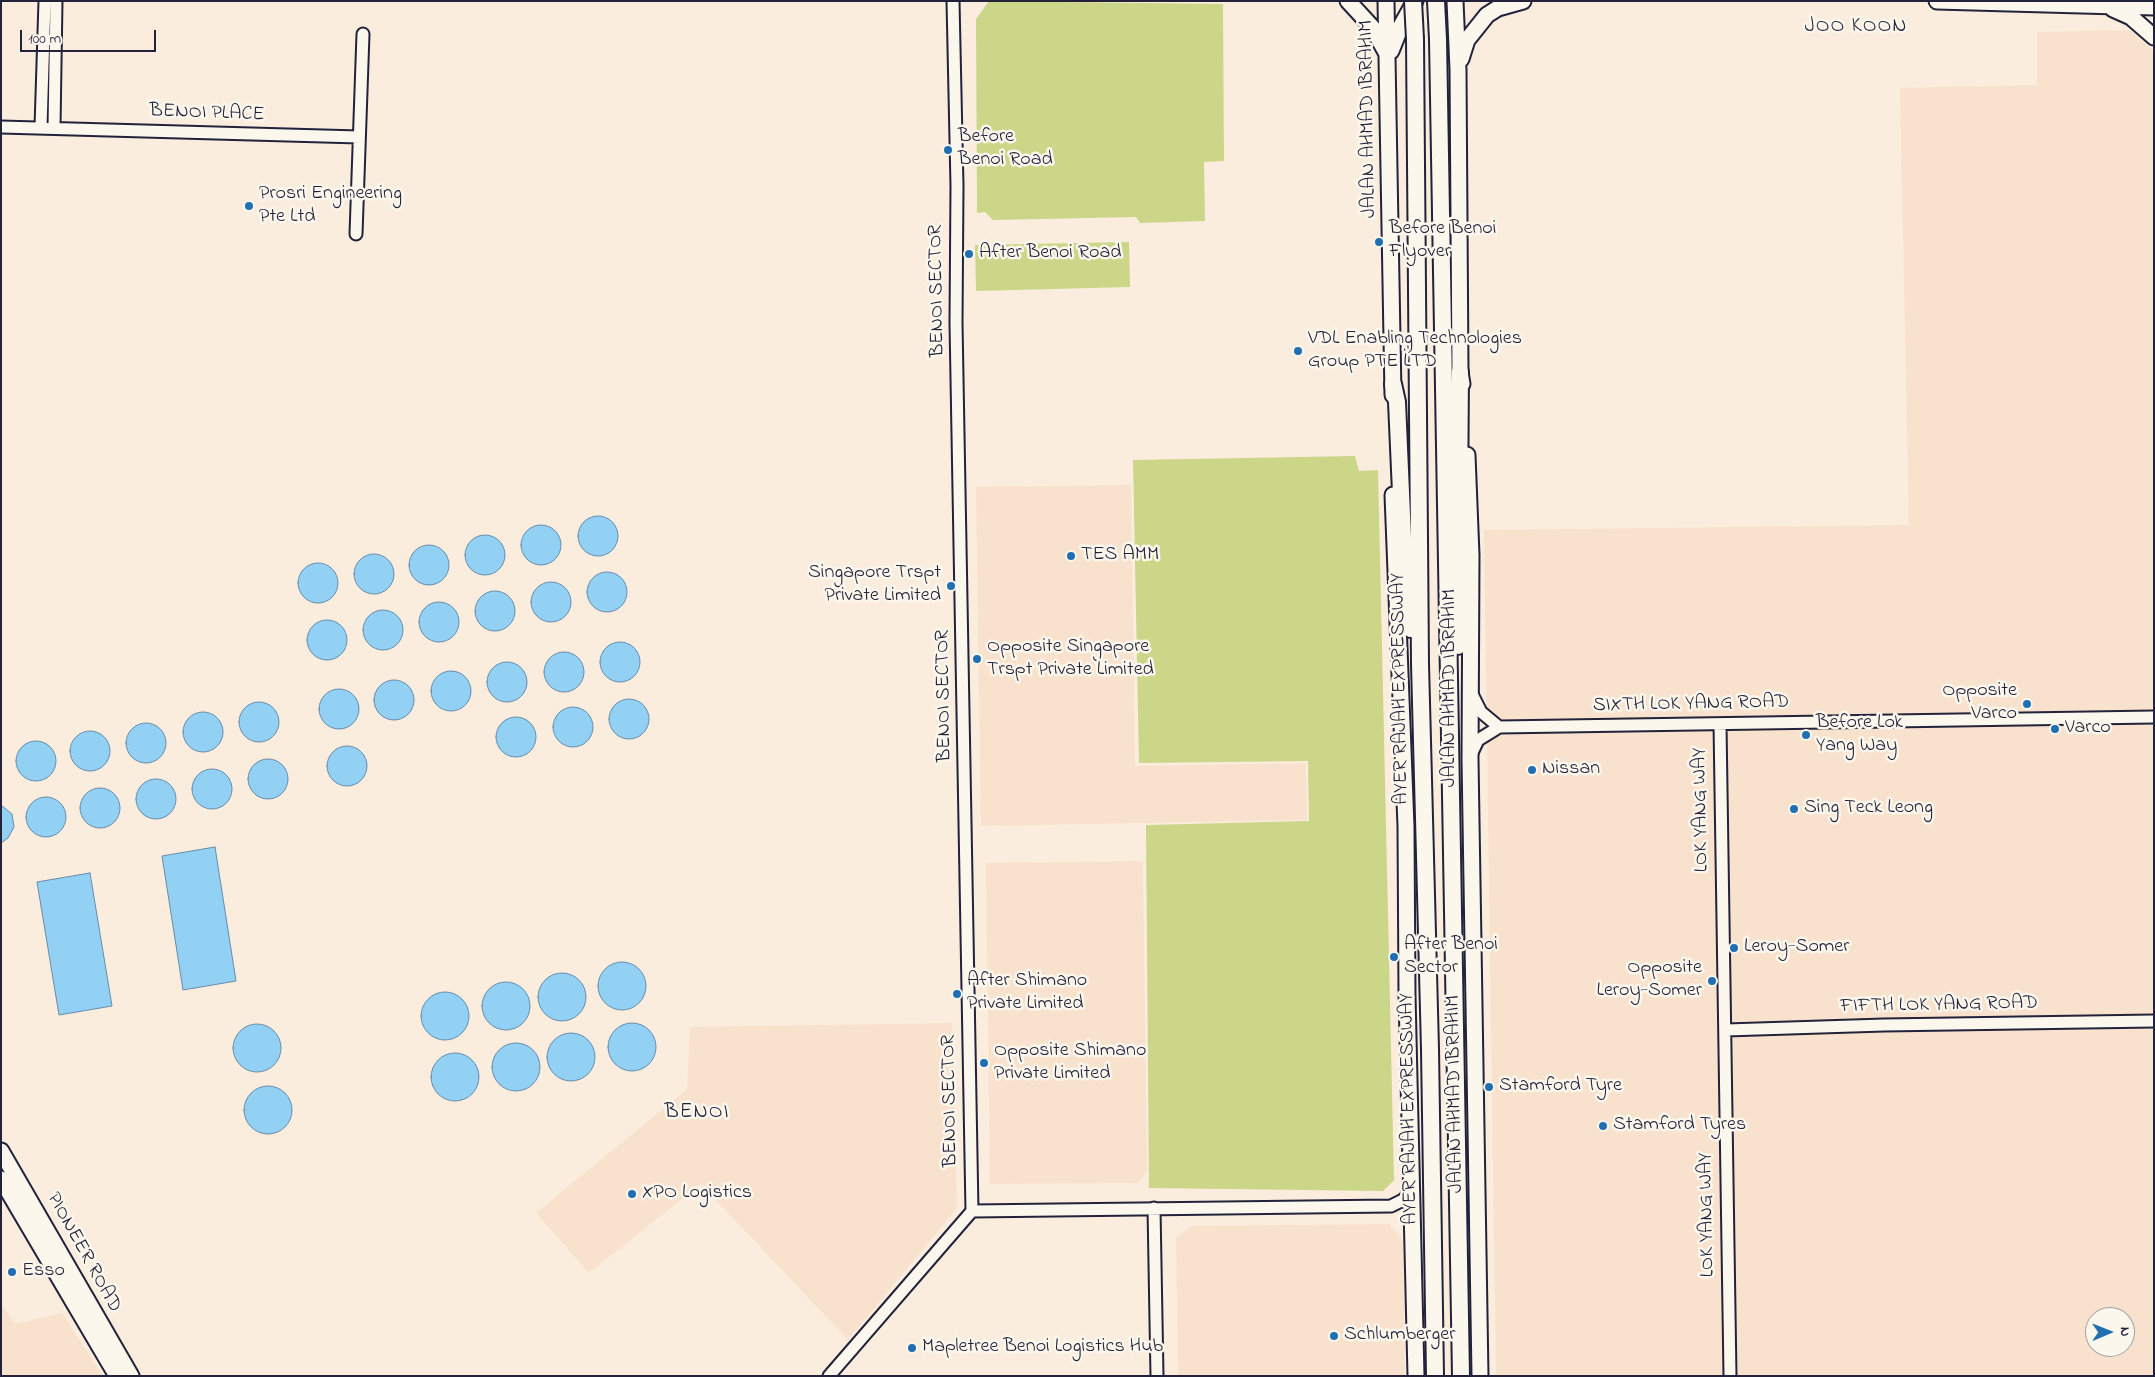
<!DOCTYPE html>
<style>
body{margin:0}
#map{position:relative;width:2155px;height:1377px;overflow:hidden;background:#faedde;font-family:"Indie Flower",sans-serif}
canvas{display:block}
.frame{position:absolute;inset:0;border:2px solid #22223b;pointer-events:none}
.north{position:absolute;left:2085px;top:1307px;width:50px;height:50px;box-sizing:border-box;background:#fbf7ec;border:1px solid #a4a2a5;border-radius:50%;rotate:89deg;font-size:14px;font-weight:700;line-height:20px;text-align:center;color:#22223b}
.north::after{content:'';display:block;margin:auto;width:18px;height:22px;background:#1f6fb2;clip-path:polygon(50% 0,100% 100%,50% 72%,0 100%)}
.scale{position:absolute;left:20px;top:30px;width:136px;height:22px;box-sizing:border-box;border:2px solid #22223b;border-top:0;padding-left:6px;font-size:15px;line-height:18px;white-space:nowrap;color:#22223b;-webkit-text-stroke:4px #fbf7ec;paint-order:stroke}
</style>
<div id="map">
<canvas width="2155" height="1377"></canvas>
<div class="frame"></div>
<div class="north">N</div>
<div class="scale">100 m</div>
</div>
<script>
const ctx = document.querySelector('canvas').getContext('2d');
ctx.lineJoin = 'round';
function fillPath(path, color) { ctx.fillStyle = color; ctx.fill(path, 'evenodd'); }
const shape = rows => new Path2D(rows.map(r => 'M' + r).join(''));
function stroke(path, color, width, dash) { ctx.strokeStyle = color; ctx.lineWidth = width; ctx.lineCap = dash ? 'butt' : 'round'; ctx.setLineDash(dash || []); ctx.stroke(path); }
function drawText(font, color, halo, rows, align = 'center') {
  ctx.font = font + ' "Indie Flower",sans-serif'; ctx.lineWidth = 5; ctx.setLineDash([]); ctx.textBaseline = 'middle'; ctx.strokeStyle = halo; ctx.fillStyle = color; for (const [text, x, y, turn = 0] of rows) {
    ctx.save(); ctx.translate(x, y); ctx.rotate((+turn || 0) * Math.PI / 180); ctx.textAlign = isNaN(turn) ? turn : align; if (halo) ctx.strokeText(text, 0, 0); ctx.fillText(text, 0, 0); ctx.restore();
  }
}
fillPath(shape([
 [2130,30,2154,52,2154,1376,1496,1376,1484,530,1909,525,1900,88,2037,85,2037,32],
 [2095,1317,2125,1317,2125,1347,2095,1347],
 [1131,485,1135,766,1306,763,1307,820,981,826,976,487],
 [1143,861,1147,1171,1138,1183,990,1184,986,863],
 [952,1023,957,1208,848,1340,701,1184,589,1273,536,1213,687,1089,690,1027],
 [1389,1224,1403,1240,1405,1376,1178,1376,1176,1238,1191,1226],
 [1,1303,15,1324,62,1313,103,1376,1,1376]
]), '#f9e2cd');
fillPath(shape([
 [989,1,1223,4,1224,161,1204,162,1205,221,1140,223,1136,217,993,220,985,212,977,213,976,19],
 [1129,242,1130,287,976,291,975,245],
 [1355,456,1359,471,1378,470,1394,1180,1383,1191,1149,1188,1146,825,1309,821,1308,761,1139,763,1133,460]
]), '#cbd689');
const water = shape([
 '578 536a20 20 0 1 1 40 0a20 20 0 1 1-40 0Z',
 '521 545a20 20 0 1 1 40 0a20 20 0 1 1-40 0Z',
 '465 555a20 20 0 1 1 40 0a20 20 0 1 1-40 0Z',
 '409 565a20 20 0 1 1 40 0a20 20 0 1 1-40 0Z',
 '354 574a20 20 0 1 1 40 0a20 20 0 1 1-40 0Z',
 '298 583a20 20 0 1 1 40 0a20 20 0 1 1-40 0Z',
 '587 592a20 20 0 1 1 40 0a20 20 0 1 1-40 0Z',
 '531 602a20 20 0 1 1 40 0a20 20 0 1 1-40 0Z',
 '475 611a20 20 0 1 1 40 0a20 20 0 1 1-40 0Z',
 '419 622a20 20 0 1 1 40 0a20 20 0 1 1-40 0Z',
 '363 630a20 20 0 1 1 40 0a20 20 0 1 1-40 0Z',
 '307 640a20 20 0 1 1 40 0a20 20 0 1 1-40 0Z',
 '600 662a20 20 0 1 1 40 0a20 20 0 1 1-40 0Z',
 '544 672a20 20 0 1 1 40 0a20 20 0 1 1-40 0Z',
 '487 682a20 20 0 1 1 40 0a20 20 0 1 1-40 0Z',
 '431 691a20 20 0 1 1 40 0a20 20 0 1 1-40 0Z',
 '374 700a20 20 0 1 1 40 0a20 20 0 1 1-40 0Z',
 '319 709a20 20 0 1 1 40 0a20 20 0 1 1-40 0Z',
 '609 719a20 20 0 1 1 40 0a20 20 0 1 1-40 0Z',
 '239 722a20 20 0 1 1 40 0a20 20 0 1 1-40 0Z',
 '553 727a20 20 0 1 1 40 0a20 20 0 1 1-40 0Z',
 '183 732a20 20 0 1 1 40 0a20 20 0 1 1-40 0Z',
 '496 737a20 20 0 1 1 40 0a20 20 0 1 1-40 0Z',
 '126 743a20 20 0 1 1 40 0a20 20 0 1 1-40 0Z',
 '70 751a20 20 0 1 1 40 0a20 20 0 1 1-40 0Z',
 '16 761a20 20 0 1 1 40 0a20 20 0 1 1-40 0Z',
 '327 766a20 20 0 1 1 40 0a20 20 0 1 1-40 0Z',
 '248 779a20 20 0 1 1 40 0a20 20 0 1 1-40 0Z',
 '192 789a20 20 0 1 1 40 0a20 20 0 1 1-40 0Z',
 '136 799a20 20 0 1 1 40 0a20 20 0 1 1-40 0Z',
 '80 808a20 20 0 1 1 40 0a20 20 0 1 1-40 0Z',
 '26 817a20 20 0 1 1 40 0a20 20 0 1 1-40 0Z',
 [1,805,12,814,14,827,8,838,1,843,1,805],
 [215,847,236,981,183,990,162,856,215,847],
 [90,873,112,1006,59,1015,37,882,90,873],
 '598 986a24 24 0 1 1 48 0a24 24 0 1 1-48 0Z',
 '538 997a24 24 0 1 1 48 0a24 24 0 1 1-48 0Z',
 '482 1006a24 24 0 1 1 48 0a24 24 0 1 1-48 0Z',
 '421 1016a24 24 0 1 1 48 0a24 24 0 1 1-48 0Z',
 '608 1047a24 24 0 1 1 48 0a24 24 0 1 1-48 0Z',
 '233 1048a24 24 0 1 1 48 0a24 24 0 1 1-48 0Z',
 '547 1057a24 24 0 1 1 48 0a24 24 0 1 1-48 0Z',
 '492 1067a24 24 0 1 1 48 0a24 24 0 1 1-48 0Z',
 '431 1077a24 24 0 1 1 48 0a24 24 0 1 1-48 0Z',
 '244 1110a24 24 0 1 1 48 0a24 24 0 1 1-48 0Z'
]);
fillPath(water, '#93d1f4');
stroke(water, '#668baa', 1);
const minor = shape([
 [1,127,359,137],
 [41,127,45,1],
 [54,127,56,1],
 [356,234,363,34],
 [1472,694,1481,712,1499,727],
 [1720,724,1730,1376],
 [1471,755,1478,740,1499,727,2154,717],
 [1726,1030,1884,1025,2154,1021],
 [1154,1208,1157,1376],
 [972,1211,1391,1206,1403,1200,1412,1190],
 [829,1376,972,1211,956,323,957,186,953,1]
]);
const major = shape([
 [1348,1,1372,27,1386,52],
 [1386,1,1393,395],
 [1455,1,1458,70,1460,372,1462,384],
 [1937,1,2154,7],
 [2113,9,2131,17,2154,37],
 [1391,51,1401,26,1415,1],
 [1461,59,1467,40,1487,15,1498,8,1523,1],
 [1467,455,1471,555,1470,759,1480,1376],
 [1393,495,1406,826,1407,995,1416,1376],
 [1,1151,131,1376],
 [1,1179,117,1376]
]);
const highway = shape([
 [1415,39,1420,664,1430,1049,1435,1376],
 [1438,39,1461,1376],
 [1393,384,1397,402,1403,538,1411,629],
 [1458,646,1460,372]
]);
stroke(minor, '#22223b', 15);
stroke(major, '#22223b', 19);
stroke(highway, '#22223b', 20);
stroke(minor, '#fbf7ec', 11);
stroke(major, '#fbf7ec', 15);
stroke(highway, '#fbf7ec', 16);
const highwayBridge = shape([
 [1413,1,1415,39],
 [1436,1,1438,39]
]);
stroke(highwayBridge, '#22223b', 20, []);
stroke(highwayBridge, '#fbf7ec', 16);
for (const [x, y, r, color] of [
 [948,150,5,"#1f6fb2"],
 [249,206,5,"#1f6fb2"],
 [1379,242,5,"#1f6fb2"],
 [969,254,5,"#1f6fb2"],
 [1298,351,5,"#1f6fb2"],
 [1071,556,5,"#1f6fb2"],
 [951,586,5,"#1f6fb2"],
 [977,659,5,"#1f6fb2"],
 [2027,704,5,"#1f6fb2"],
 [2055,729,5,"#1f6fb2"],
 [1806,735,5,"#1f6fb2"],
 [1532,770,5,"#1f6fb2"],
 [1794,809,5,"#1f6fb2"],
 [1734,948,5,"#1f6fb2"],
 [1394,957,5,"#1f6fb2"],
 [1712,981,5,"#1f6fb2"],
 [957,994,5,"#1f6fb2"],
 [984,1063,5,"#1f6fb2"],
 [1489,1087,5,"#1f6fb2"],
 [1603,1126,5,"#1f6fb2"],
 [632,1194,5,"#1f6fb2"],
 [12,1272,5,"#1f6fb2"],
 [1334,1336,5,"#1f6fb2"],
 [912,1348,5,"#1f6fb2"]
]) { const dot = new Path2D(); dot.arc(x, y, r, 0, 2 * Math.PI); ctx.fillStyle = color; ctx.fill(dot); stroke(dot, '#fbf7ec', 2); }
drawText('20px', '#22223b', '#fbf7ec', [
 ["BENOI PLACE",207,114,2],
 ["JALAN AHMAD IBRAHIM",1369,119,-91],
 ["BENOI SECTOR",938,291,-91],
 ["JALAN AHMAD IBRAHIM",1451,688,-90],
 ["AYER RAJAH EXPRESSWAY",1401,689,-91],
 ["BENOI SECTOR",945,696,-91],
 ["SIXTH LOK YANG ROAD",1691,705,-1],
 ["LOK YANG WAY",1702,810,-91],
 ["FIFTH LOK YANG ROAD",1939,1006,-1],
 ["JALAN AHMAD IBRAHIM",1456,1094,-91],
 ["BENOI SECTOR",951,1101,-91],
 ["AYER RAJAH EXPRESSWAY",1410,1109,-91],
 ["LOK YANG WAY",1708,1215,-91],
 ["PIONEER ROAD",83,1253,61]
]);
drawText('20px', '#22223b', '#fbf7ec', [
 ["Before",958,138],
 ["Benoi Road",958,161],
 ["Prosri Engineering",259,195],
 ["Pte Ltd",259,218],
 ["Before Benoi",1389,230],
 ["Flyover",1389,253],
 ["After Benoi Road",979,254],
 ["VDL Enabling Technologies",1308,340],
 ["Group PTE LTD",1308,363],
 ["TES AMM",1081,556],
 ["Singapore Trspt",941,574,"right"],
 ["Private Limited",941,597,"right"],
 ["Opposite Singapore",987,648],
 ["Trspt Private Limited",987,671],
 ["Opposite",2017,692,"right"],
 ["Varco",2017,715,"right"],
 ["Before Lok",1816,724],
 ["Yang Way",1816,747],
 ["Varco",2065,729],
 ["Nissan",1542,770],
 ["Sing Teck Leong",1804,809],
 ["After Benoi",1404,946],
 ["Sector",1404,969],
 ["Leroy-Somer",1744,948],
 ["Opposite",1702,969,"right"],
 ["Leroy-Somer",1702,992,"right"],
 ["After Shimano",967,982],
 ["Private Limited",967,1005],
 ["Opposite Shimano",994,1052],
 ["Private Limited",994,1075],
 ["Stamford Tyre",1499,1087],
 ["Stamford Tyres",1613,1126],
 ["XPO Logistics",642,1194],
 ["Esso",22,1272],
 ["Schlumberger",1344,1336],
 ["Mapletree Benoi Logistics Hub",922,1348]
], 'left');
ctx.letterSpacing = '1px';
drawText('21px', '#22223b', '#fbf7ec', [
 ["JOO KOON",1856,28],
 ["BENOI",697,1114]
]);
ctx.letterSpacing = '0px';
</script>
